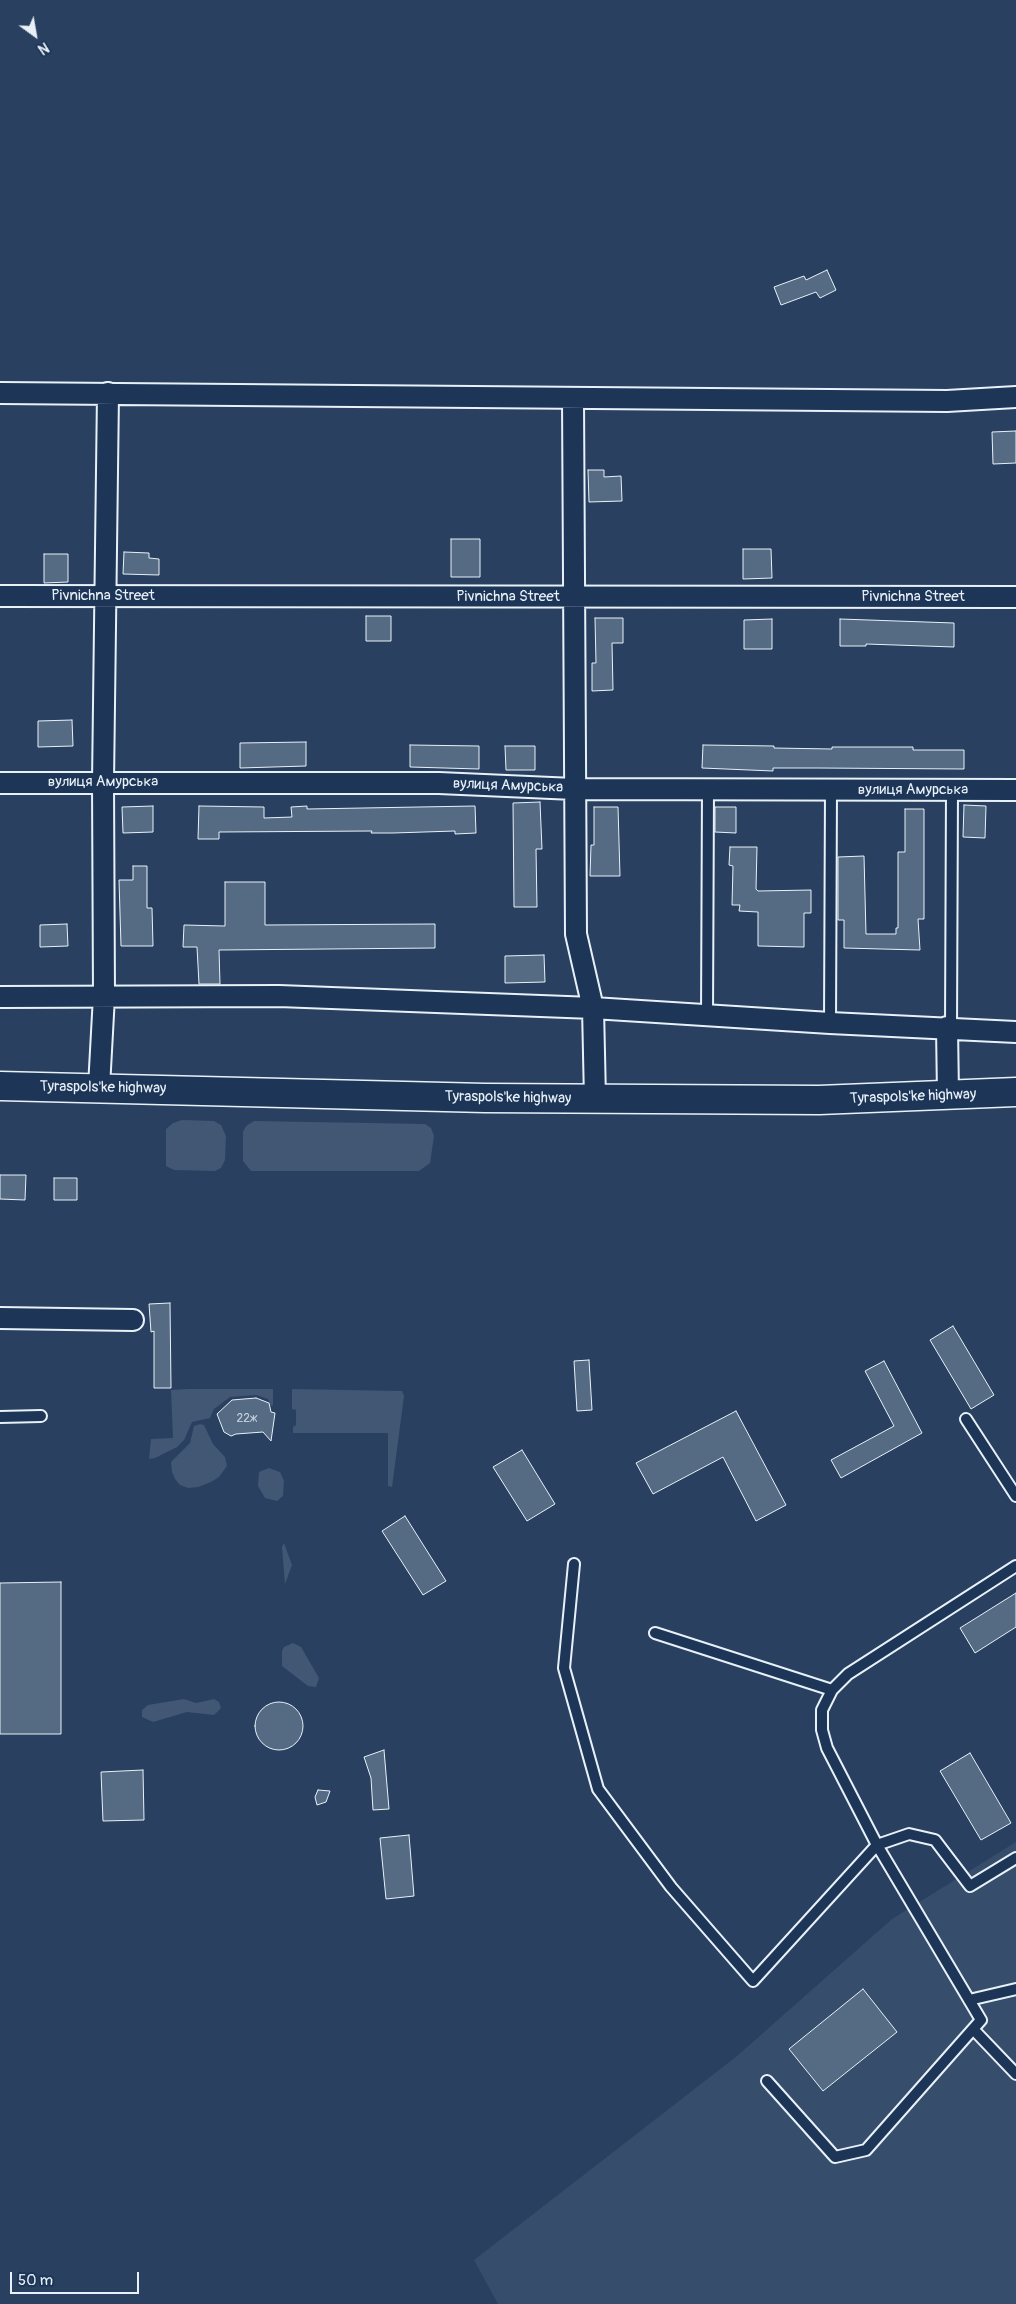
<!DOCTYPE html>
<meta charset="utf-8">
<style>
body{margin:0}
#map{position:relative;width:1016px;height:2304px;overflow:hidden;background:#294061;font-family:Pangolin,sans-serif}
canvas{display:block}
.north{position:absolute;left:10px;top:10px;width:50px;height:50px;-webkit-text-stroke:4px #1d3557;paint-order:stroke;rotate:148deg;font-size:14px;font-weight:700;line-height:20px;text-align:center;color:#e8f1f8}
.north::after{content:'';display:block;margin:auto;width:18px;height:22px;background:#e8f1f8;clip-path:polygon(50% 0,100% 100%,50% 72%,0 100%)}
.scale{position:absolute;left:10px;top:2272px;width:129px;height:22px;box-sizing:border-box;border:2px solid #e8f1f8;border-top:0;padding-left:6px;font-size:15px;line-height:18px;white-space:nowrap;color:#e8f1f8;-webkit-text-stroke:4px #1d3557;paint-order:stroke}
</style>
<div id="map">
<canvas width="1016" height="2304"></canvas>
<div class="north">N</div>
<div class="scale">50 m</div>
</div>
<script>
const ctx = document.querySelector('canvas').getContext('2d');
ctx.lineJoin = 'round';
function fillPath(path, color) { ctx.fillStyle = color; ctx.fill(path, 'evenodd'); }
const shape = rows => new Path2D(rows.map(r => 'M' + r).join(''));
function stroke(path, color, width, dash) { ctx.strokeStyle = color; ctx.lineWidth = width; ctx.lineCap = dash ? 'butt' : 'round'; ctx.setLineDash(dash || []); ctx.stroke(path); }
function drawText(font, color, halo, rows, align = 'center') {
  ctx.font = font + ' Pangolin,sans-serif'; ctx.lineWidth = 4; ctx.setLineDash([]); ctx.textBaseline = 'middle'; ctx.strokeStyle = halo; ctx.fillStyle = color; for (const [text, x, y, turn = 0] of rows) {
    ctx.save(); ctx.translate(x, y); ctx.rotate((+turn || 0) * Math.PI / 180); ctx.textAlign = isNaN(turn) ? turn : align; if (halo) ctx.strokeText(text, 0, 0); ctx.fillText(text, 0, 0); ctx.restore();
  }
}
fillPath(shape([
 [1016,1842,1016,2304,498,2304,474,2260,737,2056,892,1919]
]), '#364d6b');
fillPath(shape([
 [182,1120,214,1121,221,1125,226,1136,225,1160,221,1168,215,1171,174,1170,166,1166,166,1129,173,1123],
 [254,1121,425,1124,431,1128,434,1136,430,1163,419,1171,251,1171,243,1161,243,1132,246,1126],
 [188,1389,273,1389,273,1405,271,1406,268,1399,256,1395,230,1397,214,1409,210,1418,192,1422,184,1440,177,1447,155,1458,149,1459,151,1439,173,1438,171,1390],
 [292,1389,402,1391,404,1396,392,1487,388,1486,388,1433,293,1433,293,1427,296,1425,296,1410,292,1409],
 [200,1424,204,1425,213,1444,225,1457,227,1466,219,1477,211,1482,198,1487,188,1488,180,1485,175,1479,172,1472,171,1462,190,1443,194,1426],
 [269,1468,280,1472,284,1481,283,1496,277,1501,265,1498,258,1486,259,1472],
 [284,1543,292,1565,285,1584,282,1547],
 [293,1643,301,1647,319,1678,316,1687,308,1686,282,1666,282,1651,284,1647],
 [184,1699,196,1703,214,1699,219,1702,221,1708,214,1715,187,1712,153,1722,142,1717,142,1710,148,1705]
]), '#415774');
const building = shape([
 [827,270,836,290,820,298,816,292,781,305,774,287,804,276,806,280,827,270],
 [1016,431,1016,463,993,464,992,432,1016,431],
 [588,470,604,470,604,477,621,476,622,501,589,502,588,470],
 [451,539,480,539,480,577,451,577,451,539],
 [743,549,771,549,772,578,743,579,743,549],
 [124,552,149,553,149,558,159,559,159,575,123,574,124,552],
 [44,554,68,554,68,582,44,583,44,554],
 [366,616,391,616,391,641,366,641,366,616],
 [595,618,623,618,623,643,612,643,613,690,592,691,592,663,596,663,595,618],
 [772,619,772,649,744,649,744,620,772,619],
 [840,619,954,623,954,647,866,644,866,646,840,646,840,619],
 [72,720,73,746,38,747,38,721,72,720],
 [306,742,306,766,240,768,240,743,306,742],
 [410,745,479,746,479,769,410,767,410,745],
 [703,745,774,746,774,748,832,749,832,747,913,747,913,750,964,750,964,769,818,768,773,768,773,771,702,768,703,745],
 [505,746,535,746,535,770,506,770,505,746],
 [540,802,542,849,536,849,537,907,514,907,513,803,540,802],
 [964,805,986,806,985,838,963,837,964,805],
 [153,806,153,832,123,833,122,807,153,806],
 [199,806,264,807,264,818,292,817,291,807,307,806,307,809,475,806,476,833,455,834,455,831,393,833,371,833,372,831,219,832,219,839,198,839,199,806],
 [594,807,618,807,620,876,590,876,591,845,594,845,594,807],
 [715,807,736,807,736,833,715,832,715,807],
 [905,809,924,809,924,919,918,919,920,950,844,948,844,920,838,920,838,857,864,856,866,934,896,934,896,928,898,928,898,852,905,852,905,809],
 [730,847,757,847,756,889,758,891,811,890,811,913,804,913,804,947,758,946,758,912,739,911,740,905,732,905,733,866,729,865,730,847],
 [133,866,147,866,147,908,152,908,153,946,121,946,119,880,133,880,133,866],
 [225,882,265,882,265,925,435,924,435,948,219,950,220,984,199,984,197,947,183,947,184,925,225,926,225,882],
 [67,924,68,946,40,947,40,925,67,924],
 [544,955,545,982,505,983,505,956,544,955],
 [0,1175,26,1175,25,1200,0,1199,0,1175],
 [54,1178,77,1178,77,1200,54,1200,54,1178],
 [170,1303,171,1388,154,1388,154,1331,151,1332,149,1304,170,1303],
 [953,1326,994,1395,971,1409,930,1340,953,1326],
 [589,1360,592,1410,577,1411,574,1361,589,1360],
 [884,1361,922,1433,841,1478,831,1460,894,1426,865,1371,884,1361],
 [256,1398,269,1403,271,1412,275,1413,271,1441,263,1432,236,1434,231,1436,224,1432,217,1414,232,1400,256,1398],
 [736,1411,786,1505,756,1521,723,1457,653,1494,636,1463,736,1411],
 [522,1450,555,1504,527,1521,493,1467,522,1450],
 [405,1516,446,1581,423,1595,382,1531,405,1516],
 [61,1582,61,1734,0,1734,0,1583,61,1582],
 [1016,1593,1016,1627,975,1653,960,1628,1016,1593],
 '255 1726a24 24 0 1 1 48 0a24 24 0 1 1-48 0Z',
 [384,1750,389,1809,373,1810,371,1778,364,1757,384,1750],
 [970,1753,1011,1823,981,1840,940,1771,970,1753],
 [143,1770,144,1820,103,1821,101,1772,143,1770],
 [318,1790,330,1791,326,1802,317,1805,315,1797,318,1790],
 [409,1835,414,1896,386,1899,380,1838,409,1835],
 [863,1989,897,2032,823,2091,789,2049,863,1989]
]);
fillPath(building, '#556a83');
stroke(building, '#e8f1f8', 1);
const lane = shape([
 [707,1016,708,789],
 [830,1023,831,790],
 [951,1027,952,790],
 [0,1417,41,1416],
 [966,1419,1016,1496],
 [574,1564,564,1668,598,1789,671,1887,753,1981,877,1845,909,1834,935,1840,970,1886,1016,1858],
 [655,1633,832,1690],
 [969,2000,1016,1989],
 [973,2029,1016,2074],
 [767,2081,835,2157,866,2150,981,2020,877,1845,827,1748,822,1730,822,1710,832,1690,848,1674,1016,1566]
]);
const street = shape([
 [0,393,947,401,1016,397],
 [573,398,576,934,593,1008,595,1099],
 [0,596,1016,597],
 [0,783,439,783,574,789,1016,790],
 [0,997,279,996,593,1008,830,1023,1016,1032],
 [947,1027,948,1095],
 [99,1087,104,996,103,782,108,393],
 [0,1318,133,1320]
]);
const primary = shape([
 [0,1086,485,1098,819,1100,1016,1092]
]);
stroke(lane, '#e8f1f8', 14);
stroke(street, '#e8f1f8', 24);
stroke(primary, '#e8f1f8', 31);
stroke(lane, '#1d3557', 10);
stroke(street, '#1d3557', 20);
stroke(primary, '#1d3557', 28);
drawText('12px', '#c3cfdb', null, [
 ["22ж",247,1419]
]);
drawText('15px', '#e8f1f8', '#1d3557', [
 ["Pivnichna Street",103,596],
 ["Pivnichna Street",508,597],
 ["Pivnichna Street",913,597],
 ["вулиця Амурська",103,782],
 ["вулиця Амурська",508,786,2],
 ["вулиця Амурська",913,790],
 ["Tyraspols'ke highway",103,1088,1],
 ["Tyraspols'ke highway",913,1097,-2],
 ["Tyraspols'ke highway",508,1098,1]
]);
</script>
